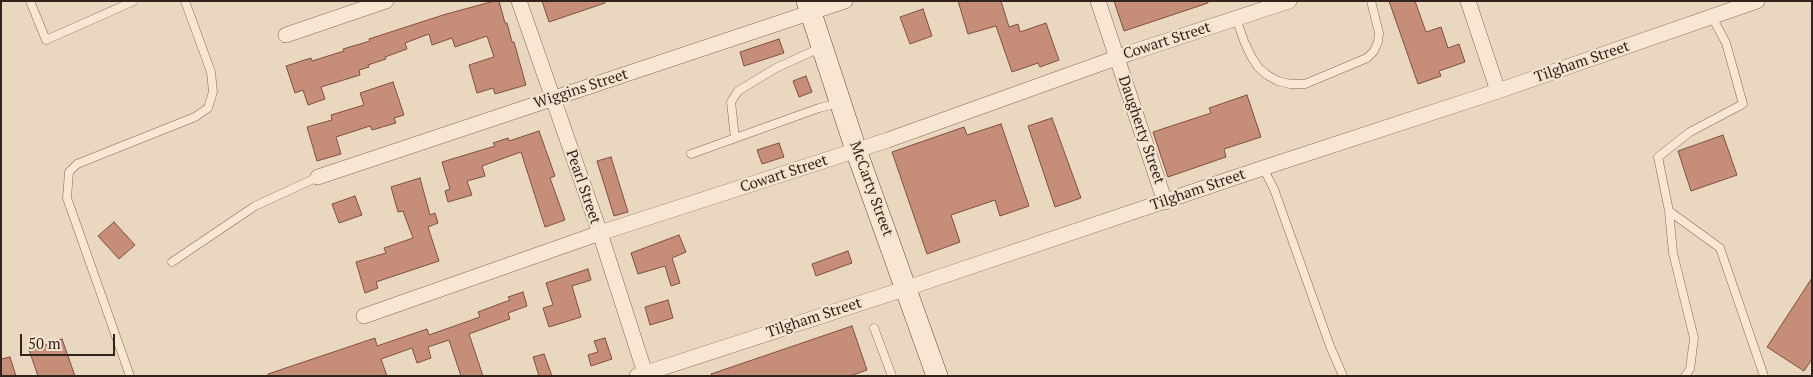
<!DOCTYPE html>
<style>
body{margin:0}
#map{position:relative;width:1813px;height:377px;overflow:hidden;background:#ead7c0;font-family:"PT Serif",serif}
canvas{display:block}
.frame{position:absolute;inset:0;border:2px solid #32241d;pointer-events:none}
.scale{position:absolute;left:20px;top:334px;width:95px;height:22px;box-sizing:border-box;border:2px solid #32241d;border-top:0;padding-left:6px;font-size:15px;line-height:18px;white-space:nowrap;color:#32241d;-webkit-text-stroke:4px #f2e3cf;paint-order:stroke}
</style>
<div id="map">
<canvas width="1813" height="377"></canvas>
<div class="frame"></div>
<div class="scale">50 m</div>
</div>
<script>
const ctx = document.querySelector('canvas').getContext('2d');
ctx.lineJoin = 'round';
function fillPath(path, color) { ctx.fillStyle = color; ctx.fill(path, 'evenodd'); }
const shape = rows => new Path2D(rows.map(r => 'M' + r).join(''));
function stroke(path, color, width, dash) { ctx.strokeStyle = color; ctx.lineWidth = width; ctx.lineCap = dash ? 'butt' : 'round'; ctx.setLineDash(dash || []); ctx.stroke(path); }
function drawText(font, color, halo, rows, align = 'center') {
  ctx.font = font + ' "PT Serif",serif'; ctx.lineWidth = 4.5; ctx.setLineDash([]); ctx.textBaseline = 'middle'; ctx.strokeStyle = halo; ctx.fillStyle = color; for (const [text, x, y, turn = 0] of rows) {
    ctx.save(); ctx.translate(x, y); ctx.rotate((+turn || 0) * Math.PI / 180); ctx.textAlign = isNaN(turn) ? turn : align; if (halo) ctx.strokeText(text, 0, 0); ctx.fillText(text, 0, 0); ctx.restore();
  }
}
const building = shape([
 [494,1,499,1,505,23,507,23,512,42,514,42,526,85,495,94,493,88,477,93,469,65,494,57,487,36,455,47,452,38,432,45,429,34,405,43,407,49,385,57,386,59,368,65,369,67,359,70,360,75,321,87,325,99,308,105,303,90,295,93,286,66,311,58,312,61,344,51,343,49,370,41,369,39,443,15,494,1],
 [542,1,605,1,605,3,549,22,542,1],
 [958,1,1001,1,1009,27,1018,24,1020,32,1046,23,1059,60,1040,67,1038,63,1012,72,996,26,968,34,958,1],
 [1114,1,1208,1,1208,3,1124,31,1114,1],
 [1389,1,1415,1,1426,32,1441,27,1448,48,1459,44,1465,62,1439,71,1441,76,1418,84,1389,1],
 [923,9,932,36,910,44,900,17,923,9],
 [779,39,784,53,744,66,740,52,779,39],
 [806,76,812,92,799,97,793,81,806,76],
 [393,82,404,115,394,118,396,123,372,130,370,126,336,137,341,154,317,161,307,127,332,120,331,115,364,105,360,93,393,82],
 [1247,95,1261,137,1224,149,1226,157,1168,177,1153,132,1211,113,1209,108,1247,95],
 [1052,118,1081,198,1055,207,1028,126,1052,118],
 [1001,124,1029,206,1000,216,995,200,951,215,960,242,927,254,892,152,964,127,967,135,1001,124],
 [539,131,555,176,550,178,565,220,545,227,521,152,482,166,485,176,467,181,472,195,448,202,445,191,450,189,442,162,495,146,493,143,508,138,509,141,539,131],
 [1723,135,1737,175,1691,191,1678,151,1723,135],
 [779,143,784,157,762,164,757,150,779,143],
 [611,157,628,212,614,216,597,161,611,157],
 [420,178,430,215,435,213,438,223,428,227,439,261,376,282,378,288,365,293,356,262,386,253,384,248,413,238,403,211,398,212,391,187,420,178],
 [355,196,362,215,339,223,332,204,355,196],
 [114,222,135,245,119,259,98,236,114,222],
 [679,235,686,252,672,258,680,283,671,286,665,266,638,274,631,253,679,235],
 [848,251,852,263,816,276,812,264,848,251],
 [588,269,591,280,572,286,581,317,549,327,543,308,553,305,546,283,588,269],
 [1812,278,1812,359,1804,371,1767,347,1812,278],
 [523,292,527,306,508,313,510,319,469,334,483,376,461,376,449,340,428,347,431,358,417,363,412,348,381,359,387,376,268,376,268,374,375,338,377,346,427,329,429,335,480,317,478,312,510,300,508,297,523,292],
 [668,300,673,318,650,325,645,307,668,300],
 [852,326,867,370,850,376,712,376,711,374,852,326],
 [605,338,612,359,591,366,588,355,598,352,594,341,605,338],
 [62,339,75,376,38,376,29,350,62,339],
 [544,354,552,376,539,376,533,357,544,354],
 [10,357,16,376,1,376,1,359,10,357]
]);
fillPath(building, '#c68d78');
stroke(building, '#7f5041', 1);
const service = shape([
 [30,1,46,40,134,1],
 [1236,18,1244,41,1251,56,1258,67,1267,75,1278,81,1290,84,1305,84,1367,58,1374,51,1378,42,1379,33,1371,1],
 [735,138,731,102,738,91,776,68,820,48],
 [691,154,819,108,839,103],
 [1263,168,1274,189,1330,346,1343,376],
 [1669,211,1720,248,1764,376],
 [172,262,255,206,318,177],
 [874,328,892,376],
 [130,376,67,198,69,172,77,164,195,117,208,108,213,92,211,72,185,1],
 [1685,376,1690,369,1694,338,1673,253,1669,211,1658,157,1690,132,1743,104,1726,43,1712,17]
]);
const minor = shape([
 [519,1,600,233,645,373],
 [1098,1,1165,202],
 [1468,1,1498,91],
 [286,35,386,1],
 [318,177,845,1],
 [364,316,600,233,888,140,1130,53,1289,1],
 [637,376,907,288,1263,168,1498,91,1757,1]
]);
const secondary = shape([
 [807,1,856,150,937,376]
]);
stroke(service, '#826959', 9);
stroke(minor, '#826959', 16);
stroke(secondary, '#634a3c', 22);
stroke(service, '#f6e6d2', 8);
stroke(minor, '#f6e6d2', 15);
stroke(secondary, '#f6e6d2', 21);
drawText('15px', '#32241d', '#f2e3cf', [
 ["Cowart Street",1167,41,-18],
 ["Tilgham Street",1582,62,-19],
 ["Wiggins Street",581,89,-18],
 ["Daugherty Street",1141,130,71],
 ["Cowart Street",784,174,-18],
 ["Pearl Street",583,187,71],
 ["McCarty Street",871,189,70],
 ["Tilgham Street",1198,190,-19],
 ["Tilgham Street",814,318,-18]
]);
</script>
